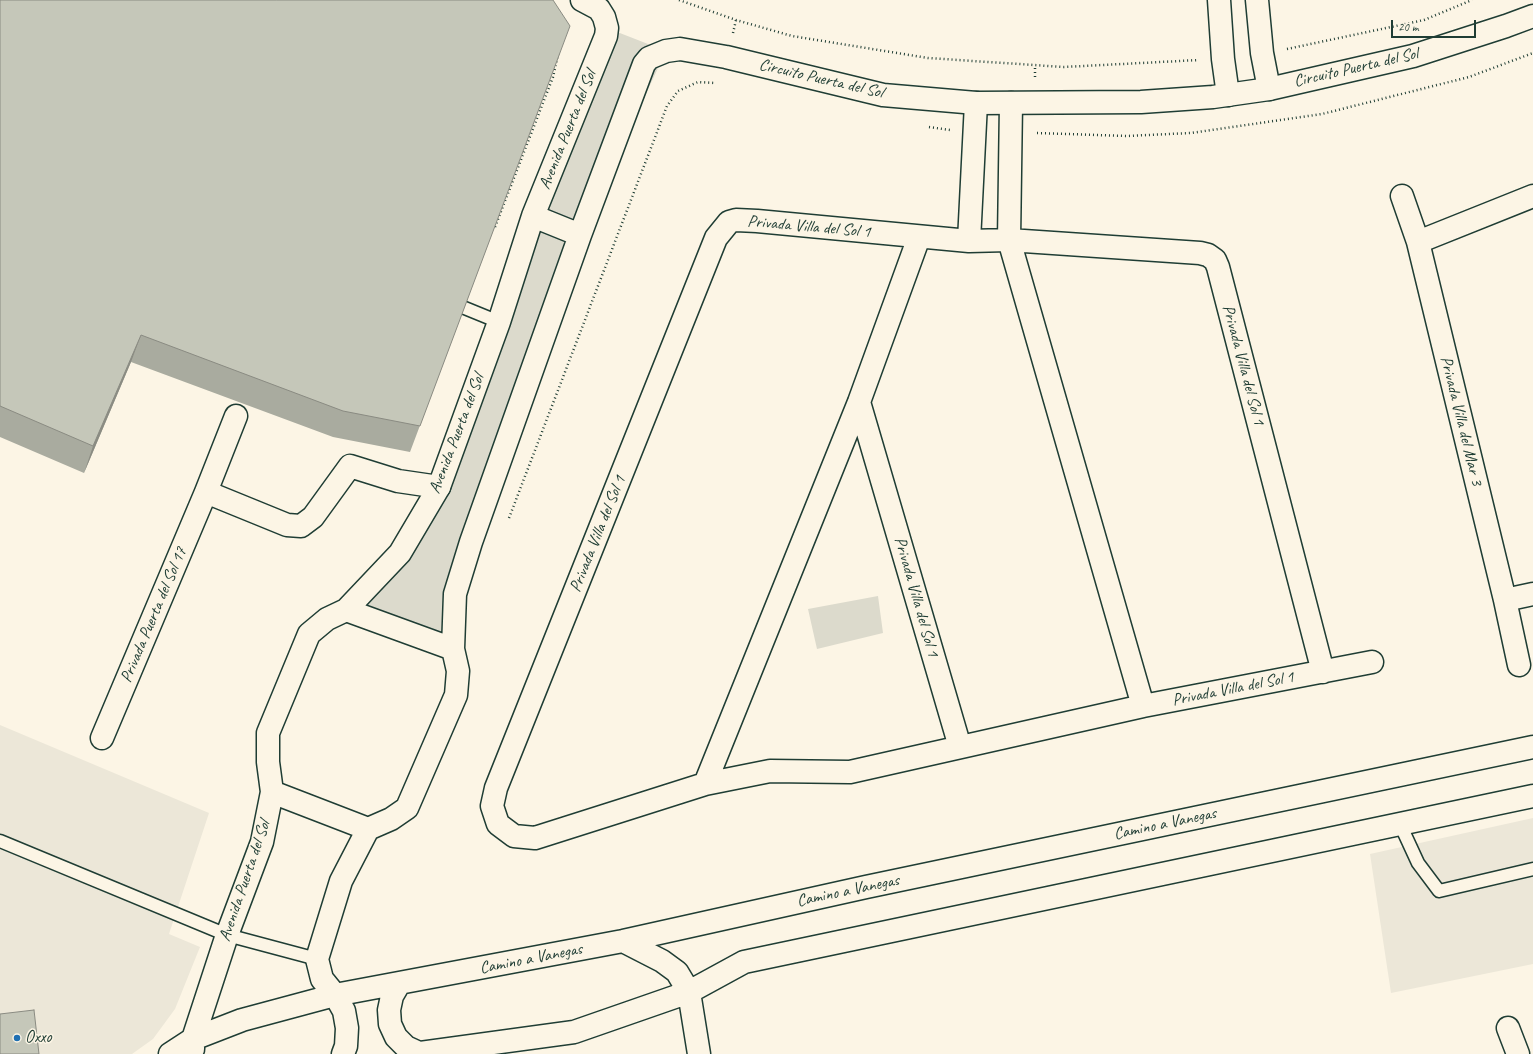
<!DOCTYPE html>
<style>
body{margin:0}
#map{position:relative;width:1533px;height:1054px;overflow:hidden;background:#fcf5e5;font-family:Caveat,sans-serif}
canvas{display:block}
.scale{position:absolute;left:1391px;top:20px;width:85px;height:18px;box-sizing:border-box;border:2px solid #1f3d34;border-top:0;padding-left:5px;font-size:12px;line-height:14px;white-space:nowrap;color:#1f3d34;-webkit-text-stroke:3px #fcf5e5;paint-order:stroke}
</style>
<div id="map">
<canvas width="1533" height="1054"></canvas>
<div class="scale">20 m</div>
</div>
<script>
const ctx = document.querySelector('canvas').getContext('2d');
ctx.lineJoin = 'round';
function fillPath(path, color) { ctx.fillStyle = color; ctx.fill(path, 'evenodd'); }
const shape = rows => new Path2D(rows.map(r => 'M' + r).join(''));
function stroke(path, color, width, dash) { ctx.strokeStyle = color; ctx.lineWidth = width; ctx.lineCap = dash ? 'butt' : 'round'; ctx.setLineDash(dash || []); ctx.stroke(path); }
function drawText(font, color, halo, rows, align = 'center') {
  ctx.font = font + ' Caveat,sans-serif'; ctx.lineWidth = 3; ctx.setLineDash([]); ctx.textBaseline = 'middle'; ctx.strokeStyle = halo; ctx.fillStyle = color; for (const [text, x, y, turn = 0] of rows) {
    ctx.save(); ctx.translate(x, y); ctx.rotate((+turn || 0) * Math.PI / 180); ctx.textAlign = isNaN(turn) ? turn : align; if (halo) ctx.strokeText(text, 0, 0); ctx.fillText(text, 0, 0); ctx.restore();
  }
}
fillPath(shape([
 [0,725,209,813,169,934,200,947,175,1009,153,1039,132,1054,0,1054],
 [1533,818,1533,964,1391,993,1370,854]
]), '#ece7d8');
fillPath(shape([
 [607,28,666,51,580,235,471,542,453,649,346,610,422,516],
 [878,596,883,633,817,649,808,609]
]), '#dcdacc');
const lane = shape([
 [450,302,499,322],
 [1400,824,1418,863,1439,891,1533,869],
 [0,841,227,935,317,959]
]);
const street = shape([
 [1219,0,1223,59,1228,95],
 [1257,0,1262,53,1269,89],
 [1011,103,1009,240,1143,706],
 [1402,196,1418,242,1505,600,1519,665],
 [969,241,976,103],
 [1418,242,1533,196],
 [859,402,960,747],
 [206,492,287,525,301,526,313,517,350,466,398,481,439,487],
 [1505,600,1533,594],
 [1323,672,1218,267,1215,260,1208,255,1200,253,1009,240,969,241,757,221,736,220,729,222,716,238,496,788,492,806,498,824,514,836,535,838,705,784,770,771,850,772,1143,706,1372,662],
 [102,738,206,492,236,416],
 [705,784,859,402,919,237],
 [1508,1028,1518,1054]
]);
const secondary = shape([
 [533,216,580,235],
 [346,610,453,649],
 [272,792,368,829],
 [623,941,662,961,677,972,689,992,699,1054],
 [399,984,392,996,389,1010,390,1024,396,1037,406,1047,419,1053],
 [193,1049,193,1039,227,935,262,842,272,792,268,762,268,733,309,634,327,619,346,610,400,553,439,487,499,322,533,216,606,36,607,28,604,17,599,9,582,0],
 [170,1054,193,1039,242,1020,335,995,623,941,866,887,1533,747],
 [343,1054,346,1046,347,1028,344,1011,335,995,322,979,317,959,341,881,368,829,391,819,407,808,456,695,458,671,453,649,455,594,471,542,580,235,644,64,649,58,666,51,680,49,726,57,883,95,976,103,1141,102,1213,97,1269,89,1413,56,1506,26,1533,16],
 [413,1054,574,1032,689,992,744,962,1533,796]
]);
stroke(lane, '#1f3d34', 15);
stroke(street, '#1f3d34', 25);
stroke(secondary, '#1f3d34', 25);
stroke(shape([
 [679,0,736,20,792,36,928,58,1064,67,1199,60],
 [733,33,736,20],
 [1287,49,1424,20,1472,0],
 [1035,77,1035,65],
 [929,127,950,130],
 [1037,133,1127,136,1191,133,1322,114,1469,77,1533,53],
 [495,227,553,77,559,50],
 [509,518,667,106,678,91,698,82,715,83]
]), '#1f3d34', 2.5, [1, 3]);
stroke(lane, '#fcf5e5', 12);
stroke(street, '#fcf5e5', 22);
stroke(secondary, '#fcf5e5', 22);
fillPath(shape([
 [0,0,560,53,410,452,333,437,131,362,84,473,0,437]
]), '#a9ab9f');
fillPath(shape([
 [141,335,131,362,84,473,93,446]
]), '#8a8b82');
const building = shape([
 [0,0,553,0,570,26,420,426,343,411,141,335,93,446,0,406,0,0],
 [34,1010,39,1054,0,1054,0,1014,34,1010]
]);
fillPath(building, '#c5c7b9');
stroke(building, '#8a8b82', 1);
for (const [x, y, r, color] of [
 [17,1038,4,"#1f6fb2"]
]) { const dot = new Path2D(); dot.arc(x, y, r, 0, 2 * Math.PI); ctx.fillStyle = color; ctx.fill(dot); stroke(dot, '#fcf5e5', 1.5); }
drawText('17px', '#1f3d34', '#fcf5e5', [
 ["Circuito Puerta del Sol",1356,68,-13],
 ["Circuito Puerta del Sol",821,79,13],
 ["Avenida Puerta del Sol",568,130,-68],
 ["Privada Villa del Sol 1",809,227,5],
 ["Privada Villa del Sol 1",1243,365,75],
 ["Privada Villa del Mar 3",1461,421,76],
 ["Avenida Puerta del Sol",457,434,-69],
 ["Privada Villa del Sol 1",598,534,-68],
 ["Privada Villa del Sol 1",916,597,74],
 ["Privada Puerta del Sol 17",154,615,-67],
 ["Privada Villa del Sol 1",1233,689,-11],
 ["Camino a Vanegas",1165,824,-12],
 ["Avenida Puerta del Sol",245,881,-71],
 ["Camino a Vanegas",848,891,-12],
 ["Camino a Vanegas",531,959,-11]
]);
drawText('17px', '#1f3d34', '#fcf5e5', [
 ["Oxxo",25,1038]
], 'left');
</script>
